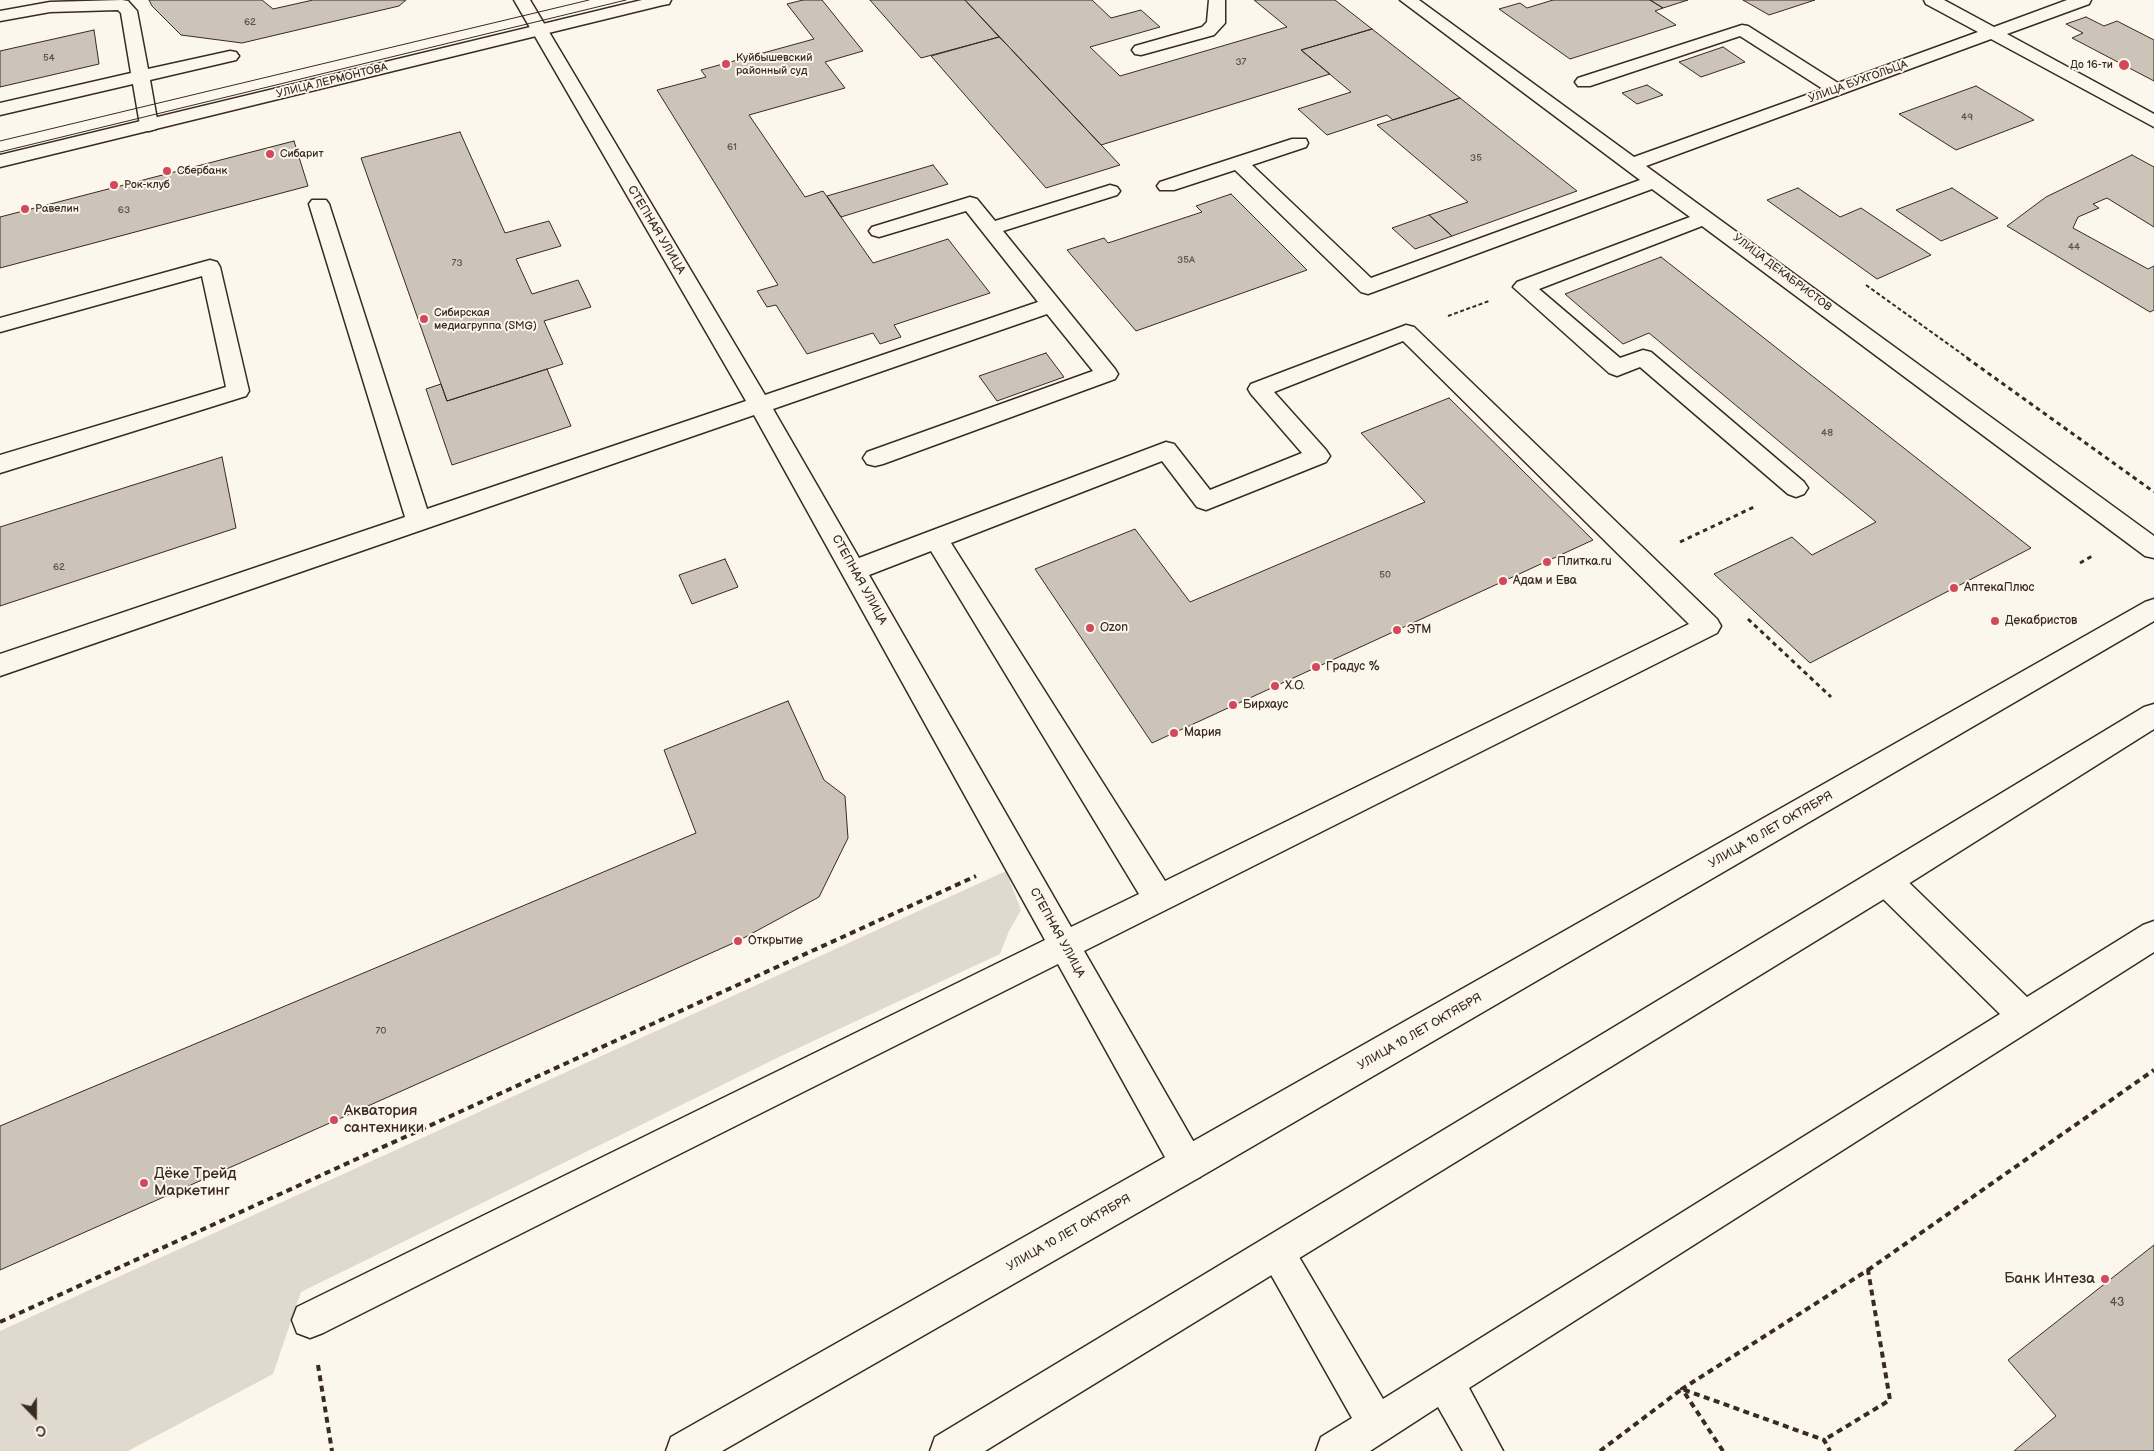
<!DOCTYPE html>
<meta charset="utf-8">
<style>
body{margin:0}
#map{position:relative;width:2154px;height:1451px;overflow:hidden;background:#fbf7ec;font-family:"Balsamiq Sans",sans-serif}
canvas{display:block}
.north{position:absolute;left:10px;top:1391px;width:50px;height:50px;-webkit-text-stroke:4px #fbf7ec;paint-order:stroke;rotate:158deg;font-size:14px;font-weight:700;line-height:20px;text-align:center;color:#3b2a1e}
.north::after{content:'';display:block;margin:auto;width:18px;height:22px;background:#3b2a1e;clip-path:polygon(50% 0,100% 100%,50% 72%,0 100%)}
</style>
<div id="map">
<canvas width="2154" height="1451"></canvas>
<div class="north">С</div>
</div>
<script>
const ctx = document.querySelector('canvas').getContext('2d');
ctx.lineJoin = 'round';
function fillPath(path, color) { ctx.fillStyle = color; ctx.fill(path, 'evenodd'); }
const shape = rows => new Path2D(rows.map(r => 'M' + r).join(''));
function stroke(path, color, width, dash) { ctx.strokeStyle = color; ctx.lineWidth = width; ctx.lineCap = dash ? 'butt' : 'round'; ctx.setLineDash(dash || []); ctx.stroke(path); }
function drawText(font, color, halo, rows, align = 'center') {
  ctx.font = font + ' "Balsamiq Sans",sans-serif'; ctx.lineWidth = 4; ctx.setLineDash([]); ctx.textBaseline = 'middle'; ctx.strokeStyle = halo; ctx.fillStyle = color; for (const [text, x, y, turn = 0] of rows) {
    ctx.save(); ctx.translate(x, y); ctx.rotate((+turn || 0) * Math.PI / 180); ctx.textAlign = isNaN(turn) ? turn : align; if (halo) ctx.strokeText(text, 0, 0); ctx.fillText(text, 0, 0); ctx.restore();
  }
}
fillPath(shape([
 [1006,871,1021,910,1009,931,1000,954,779,1057,301,1292,273,1374,128,1451,0,1451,0,1331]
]), '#dfd9ce');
const building = shape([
 [149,0,262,0,273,9,313,0,406,0,399,6,242,43,181,35,152,6,149,0],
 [803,0,822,0,863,51,825,62,845,88,749,115,805,197,823,191,873,263,948,239,990,293,894,325,901,337,880,344,873,333,807,354,776,305,767,307,757,291,778,285,657,90,706,77,701,70,814,39,787,4,803,0],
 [870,0,965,0,999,37,921,58,870,0],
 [965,0,1092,0,1111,18,1141,10,1160,27,1090,47,1120,76,1287,27,1254,0,1335,0,1372,29,1301,50,1330,74,1101,145,965,0],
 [1553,0,1650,0,1663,8,1655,11,1676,25,1570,59,1499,9,1520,3,1527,8,1553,0],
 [1650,0,1688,0,1663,8,1650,0],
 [1743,0,1815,0,1769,15,1743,0],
 [2086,17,2104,26,2117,21,2154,40,2154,81,2072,38,2083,33,2066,24,2086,17],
 [1372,29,1460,98,1393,120,1387,115,1327,135,1298,109,1351,92,1301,50,1372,29],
 [94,30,99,64,0,87,0,51,94,30],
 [999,37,1009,47,1120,165,1046,188,931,56,999,37],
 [1723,47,1745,62,1701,77,1679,62,1723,47],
 [1647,85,1663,95,1637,104,1622,93,1647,85],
 [1976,86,2034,120,1956,150,1899,114,1976,86],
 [1460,98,1577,191,1452,236,1429,215,1468,202,1377,125,1460,98],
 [460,132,505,233,549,221,561,246,516,259,532,294,578,280,591,307,544,321,563,364,447,401,361,158,460,132],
 [294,141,308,186,0,268,0,217,294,141],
 [2132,155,2154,167,2154,227,2107,198,2093,204,2099,208,2078,217,2073,228,2148,269,2154,266,2154,310,2150,312,2007,226,2046,197,2132,155],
 [933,165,948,184,841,217,827,196,933,165],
 [1798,188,1840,217,1861,208,1931,255,1877,279,1767,200,1798,188],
 [1952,188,1998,218,1941,241,1896,210,1952,188],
 [1231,194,1307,270,1136,331,1067,250,1104,238,1108,243,1202,212,1196,206,1231,194],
 [1429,215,1452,236,1415,249,1392,228,1429,215],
 [1661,257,2031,548,1810,663,1714,574,1792,537,1812,555,1876,522,1649,333,1623,344,1565,294,1661,257],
 [1046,353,1064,377,997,401,979,376,1046,353],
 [547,369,571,426,452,465,426,389,441,384,447,401,547,369],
 [1449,398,1593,540,1152,743,1035,569,1135,529,1190,602,1425,502,1361,433,1449,398],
 [222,457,236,528,0,606,0,527,222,457],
 [725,559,738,587,692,604,679,575,725,559],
 [788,701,824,780,845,796,848,838,819,897,738,941,0,1270,0,1126,696,833,664,750,788,701],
 [2154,1245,2154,1451,2014,1451,2056,1416,2008,1360,2154,1245]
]);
fillPath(building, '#ccc4b9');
stroke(building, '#3b2a1e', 1);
const minor = shape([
 [122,0,128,1,137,11,148,69,230,51,236,52,239,56,236,60,150,80,158,125,156,129,149,131,142,129,140,125,133,84,0,115,0,103,131,73,121,13,118,10,50,12,0,21,0,11,50,2,122,0],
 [514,0,530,0,765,395,1038,302,966,211,879,237,872,235,869,231,872,227,970,197,977,199,995,221,1110,185,1117,187,1120,191,1117,195,1003,231,1115,369,1118,374,1115,379,883,464,875,466,867,464,863,458,867,452,1093,371,1047,314,773,409,859,558,1166,442,1174,444,1210,490,1302,453,1251,394,1248,389,1251,384,1406,325,1414,327,1717,619,1721,626,1717,633,1084,951,1200,1153,1205,1165,1200,1177,1188,1182,1176,1177,1058,964,323,1333,310,1338,297,1333,292,1320,297,1307,1045,940,754,415,0,676,0,654,405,517,309,204,312,200,326,200,329,204,427,509,746,401,514,0],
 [1403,341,1689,624,1165,881,951,543,1162,461,1197,507,1206,510,1326,462,1330,456,1326,450,1274,392,1403,341],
 [931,551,1139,894,1071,927,869,575,931,551],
 [1209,0,1225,0,1225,23,1214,35,1141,55,1135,54,1132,50,1135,46,1202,27,1207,22,1209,0],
 [1400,0,1419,0,1634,157,1823,89,1740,36,1590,86,1578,86,1575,82,1578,78,1742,25,1748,26,1838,83,1978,32,1926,4,1924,0,1944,0,1994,27,2067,0,2091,0,2089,4,2007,34,2154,114,2154,127,1991,39,1646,166,2154,536,2154,558,2145,556,1702,226,1539,289,1620,358,1643,350,1651,352,1804,482,1808,488,1804,494,1796,497,1788,494,1640,367,1617,376,1609,373,1513,287,1517,282,1690,217,1652,189,1368,294,1361,292,1235,170,1174,190,1160,190,1157,186,1160,182,1292,139,1306,139,1308,143,1306,147,1252,165,1371,278,1640,180,1400,0],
 [210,260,217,262,220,267,249,391,246,396,0,473,0,455,226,387,202,276,0,332,0,318,210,260],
 [1886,867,1897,871,2027,997,2143,925,2154,921,2154,952,1469,1388,1503,1451,1463,1451,1438,1407,1370,1451,1316,1451,1321,1437,1352,1418,1265,1264,1259,1252,1265,1240,1277,1234,1289,1240,1383,1399,2000,1014,1875,891,1871,881,1875,871,1886,867]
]);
const major = shape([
 [642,0,671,0,669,4,663,5,0,167,0,155,642,0],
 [2154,599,2154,621,1200,1177,722,1451,666,1451,671,1437,2145,602,2154,599],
 [2154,704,2154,729,1897,891,985,1451,930,1451,935,1437,2144,707,2154,704]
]);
stroke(minor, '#3b2a1e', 3);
stroke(major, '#3b2a1e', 3);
stroke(shape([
 [1866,285,1969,359],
 [1448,316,1489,301]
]), '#3b2a1e', 2, [4, 2.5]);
stroke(shape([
 [1967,358,2154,492],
 [1680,542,1756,506],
 [2080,563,2094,555],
 [1748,619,1831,697]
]), '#3b2a1e', 3, [4.5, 4]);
stroke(shape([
 [1868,1270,2154,1070],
 [0,1322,976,876],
 [318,1365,332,1451],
 [1600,1451,1682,1389,1824,1440,1830,1451],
 [1723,1451,1682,1389,1868,1270,1890,1400,1824,1440]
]), '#3b2a1e', 4, [6, 4.5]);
fillPath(minor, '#fbf7ec');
fillPath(major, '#fbf7ec');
stroke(shape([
 [0,141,589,0],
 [0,152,626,0]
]), '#3b2a1e', 1);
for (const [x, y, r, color] of [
 [726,64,5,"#d1495b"],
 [2124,65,6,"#d1495b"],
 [270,154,5,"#d1495b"],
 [167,171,5,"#d1495b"],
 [114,185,5,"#d1495b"],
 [25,209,5,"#d1495b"],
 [424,319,5,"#d1495b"],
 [1547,562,5,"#d1495b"],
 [1503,581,5,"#d1495b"],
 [1954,588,5,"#d1495b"],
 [1995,621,5,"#d1495b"],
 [1090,628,5,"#d1495b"],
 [1397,630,5,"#d1495b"],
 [1316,667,5,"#d1495b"],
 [1275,686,5,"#d1495b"],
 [1233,705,5,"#d1495b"],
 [1174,733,5,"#d1495b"],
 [738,941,5,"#d1495b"],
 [334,1120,5,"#d1495b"],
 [144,1183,5,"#d1495b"],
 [2105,1279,5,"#d1495b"]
]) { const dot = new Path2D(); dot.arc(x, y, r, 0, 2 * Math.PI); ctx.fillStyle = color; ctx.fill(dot); stroke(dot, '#fbf7ec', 2); }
drawText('10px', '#5f5045', null, [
 ["62",250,22],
 ["54",49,58],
 ["37",1241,62],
 ["49",1967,117],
 ["61",732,147],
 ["35",1476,158],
 ["63",124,210],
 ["44",2074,247],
 ["35А",1186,260],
 ["73",457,263],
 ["48",1827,433],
 ["62",59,567],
 ["50",1385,575],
 ["70",381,1031]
]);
drawText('11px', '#3b2a1e', '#fbf7ec', [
 ["Куйбышевский",736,58],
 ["районный суд",736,71],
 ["До 16-ти",2113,65,"right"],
 ["Сибарит",280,154],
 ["Сбербанк",177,171],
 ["Рок-клуб",124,185],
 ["Равелин",35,209],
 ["Сибирская",434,313],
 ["медиагруппа (SMG)",434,326]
], 'left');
drawText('11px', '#3b2a1e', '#fbf7ec', [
 ["УЛИЦА ЛЕРМОНТОВА",332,81,-14],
 ["УЛИЦА БУХГОЛЬЦА",1858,82,-20],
 ["УЛИЦА ДЕКАБРИСТОВ",1782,273,37]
]);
drawText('12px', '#3b2a1e', '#fbf7ec', [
 ["СТЕПНАЯ УЛИЦА",656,230,59],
 ["СТЕПНАЯ УЛИЦА",859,580,61],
 ["УЛИЦА 10 ЛЕТ ОКТЯБРЯ",1771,830,-30],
 ["СТЕПНАЯ УЛИЦА",1057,933,61],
 ["УЛИЦА 10 ЛЕТ ОКТЯБРЯ",1420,1032,-30],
 ["УЛИЦА 10 ЛЕТ ОКТЯБРЯ",1069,1233,-30]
]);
drawText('12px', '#3b2a1e', '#fbf7ec', [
 ["Плитка.ru",1557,562],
 ["Адам и Ева",1513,581],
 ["АптекаПлюс",1964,588],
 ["Декабристов",2005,621],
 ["Ozon",1100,628],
 ["ЭТМ",1407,630],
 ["Градус %",1326,667],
 ["X.O.",1285,686],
 ["Бирхаус",1243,705],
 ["Мария",1184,733],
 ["Открытие",748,941]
], 'left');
drawText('12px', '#5f5045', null, [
 ["43",2117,1303]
]);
drawText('15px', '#3b2a1e', '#fbf7ec', [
 ["Акватория",344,1111],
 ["сантехники",344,1128],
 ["Дёке Трейд",154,1174],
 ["Маркетинг",154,1191],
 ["Банк Интеза",2095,1279,"right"]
], 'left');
</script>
